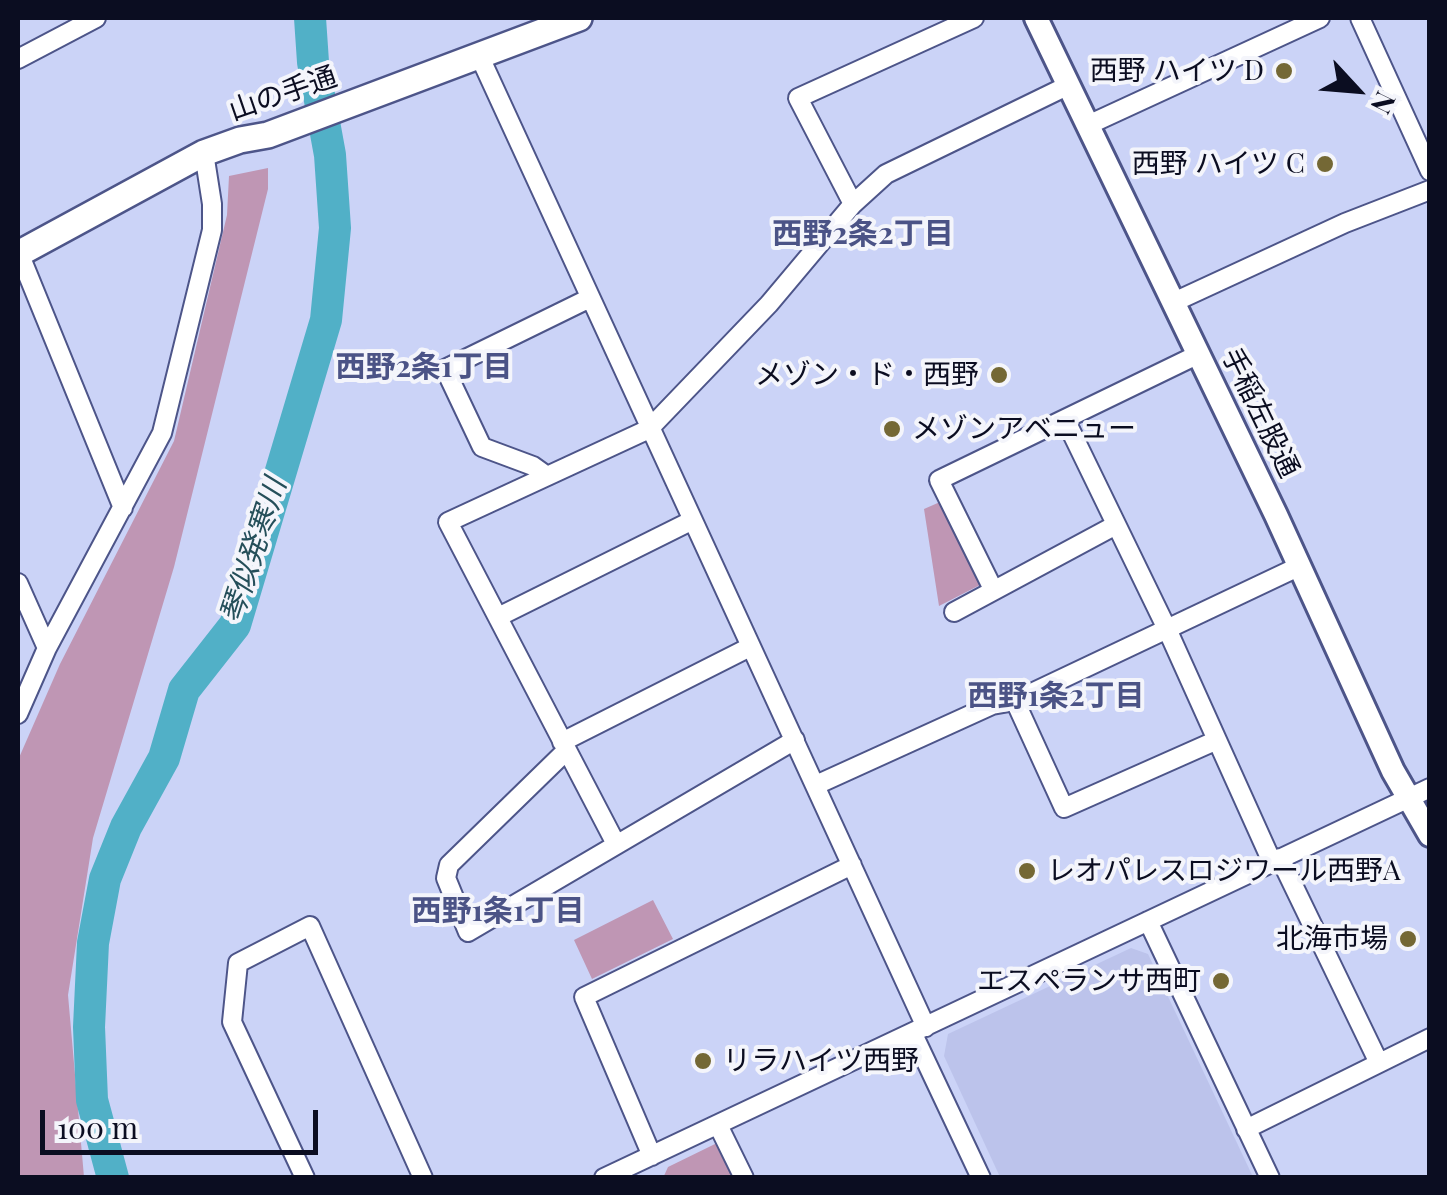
<!DOCTYPE html>
<meta charset="utf-8">
<style>
body{margin:0}
#map{position:relative;width:1447px;height:1195px;overflow:hidden;background:#cbd3f7;font-family:"Playfair Display",serif}
canvas{display:block}
.frame{position:absolute;inset:0;border:20px solid #0b0d21;pointer-events:none}
.north{position:absolute;left:1307px;top:40px;width:100px;height:100px;-webkit-text-stroke:8px #f4f5fb;paint-order:stroke;rotate:116deg;font-size:28px;font-weight:700;line-height:40px;text-align:center;color:#0b0d21}
.north::after{content:'';display:block;margin:auto;width:35px;height:45px;background:#0b0d21;clip-path:polygon(50% 0,100% 100%,50% 72%,0 100%)}
.scale{position:absolute;left:40px;top:1110px;width:278px;height:45px;box-sizing:border-box;border:5px solid #0b0d21;border-top:0;padding-left:12px;font-size:30px;line-height:35px;white-space:nowrap;color:#0b0d21;-webkit-text-stroke:8px #f4f5fb;paint-order:stroke}
</style>
<div id="map">
<canvas width="1447" height="1195"></canvas>
<div class="frame"></div>
<div class="north">N</div>
<div class="scale">100 m</div>
</div>
<script>
const ctx = document.querySelector('canvas').getContext('2d');
ctx.lineJoin = 'round';
function fillPath(path, color) { ctx.fillStyle = color; ctx.fill(path, 'evenodd'); }
const shape = rows => new Path2D(rows.map(r => 'M' + r).join(''));
function stroke(path, color, width, dash) { ctx.strokeStyle = color; ctx.lineWidth = width; ctx.lineCap = dash ? 'butt' : 'round'; ctx.setLineDash(dash || []); ctx.stroke(path); }
function drawText(font, color, halo, rows, align = 'center') {
  ctx.font = font + ' "Playfair Display","Noto Sans JP",serif'; ctx.lineWidth = 8; ctx.setLineDash([]); ctx.textBaseline = 'middle'; ctx.strokeStyle = halo; ctx.fillStyle = color; for (const [text, x, y, turn = 0] of rows) {
    ctx.save(); ctx.translate(x, y); ctx.rotate((+turn || 0) * Math.PI / 180); ctx.textAlign = isNaN(turn) ? turn : align; if (halo) ctx.strokeText(text, 0, 0); ctx.fillText(text, 0, 0); ctx.restore();
  }
}
fillPath(shape([
 [1131,948,1148,954,1253,1177,1000,1177,944,1056,948,1034]
]), '#bcc3eb');
fillPath(shape([
 [268,168,268,189,174,567,93,838,68,995,84,1177,18,1177,18,760,60,664,174,441,227,215,229,176],
 [940,502,980,585,939,606,924,509],
 [653,900,673,939,592,979,574,940],
 [715,1144,723,1147,737,1177,663,1178,668,1167]
]), '#bf96b4');
stroke(shape([
 [113,1178,92,1100,89,1027,93,943,105,879,126,827,164,758,184,690,235,625,326,320,335,228,330,155,313,62,310,18]
]), '#51b0c7', 32);
const minor = shape([
 [1360,18,1430,171],
 [479,55,926,1027],
 [18,59,96,18],
 [1088,125,1320,18],
 [853,204,798,98,974,18],
 [19,253,123,508],
 [1174,302,1345,223,1430,190],
 [1065,419,1167,629,1272,862],
 [547,476,533,466,482,447,445,369,590,298],
 [18,583,47,648],
 [993,589,939,480,1199,354],
 [954,612,1114,526],
 [498,617,691,521],
 [1015,701,1064,808,1215,741],
 [18,714,47,648,162,433,212,230,212,204,204,153],
 [562,742,750,647],
 [566,751,449,865,446,878,468,932,795,740],
 [816,785,992,705,1015,701,1300,566],
 [616,844,448,522,649,429,769,304,853,204,886,174,1069,85],
 [1280,858,1379,1063],
 [1148,921,1270,1178],
 [913,1034,981,1178],
 [718,1125,744,1178],
 [1246,1129,1430,1038],
 [652,1156,584,997,852,865],
 [305,1178,232,1022,238,963,310,926,423,1178],
 [604,1178,1430,788]
]);
const tertiary = shape([
 [1036,18,1276,515,1393,771,1430,835]
]);
const secondary = shape([
 [18,254,204,153,240,140,268,135,579,18]
]);
stroke(minor, '#4d5589', 22);
stroke(tertiary, '#4d5589', 28);
stroke(secondary, '#4d5589', 30);
stroke(minor, '#fff', 18);
stroke(tertiary, '#fff', 22);
stroke(secondary, '#fff', 25);
for (const [x, y, r, color] of [
 [1284,71,10,"#746835"],
 [1325,164,10,"#746835"],
 [999,375,10,"#746835"],
 [892,429,10,"#746835"],
 [1027,871,10,"#746835"],
 [1408,939,10,"#746835"],
 [1221,981,10,"#746835"],
 [703,1061,10,"#746835"]
]) { const dot = new Path2D(); dot.arc(x, y, r, 0, 2 * Math.PI); ctx.fillStyle = color; ctx.fill(dot); stroke(dot, '#f4f5fb', 4); }
drawText('28px', '#0b0d21', '#f4f5fb', [
 ["西野 ハイツ D",1264,71],
 ["西野 ハイツ C",1305,164],
 ["メゾン・ド・西野",979,375],
 ["メゾンアベニュー",912,429,"left"],
 ["レオパレスロジワール西野A",1047,871,"left"],
 ["北海市場",1388,939],
 ["エスペランサ西町",1201,981],
 ["リラハイツ西野",723,1061,"left"]
], 'right');
drawText('28px', '#0b0d21', '#f4f5fb', [
 ["山の手通",283,94,-19],
 ["手稲左股通",1260,413,64]
]);
drawText('bold 30px', '#4b5386', '#f4f5fb', [
 ["西野2条2丁目",863,235],
 ["西野2条1丁目",424,368],
 ["西野1条2丁目",1056,697],
 ["西野1条1丁目",498,912]
]);
drawText('italic 30px', '#254f5a', '#f4f5fb', [
 ["琴似発寒川",254,551,-72]
]);
</script>
